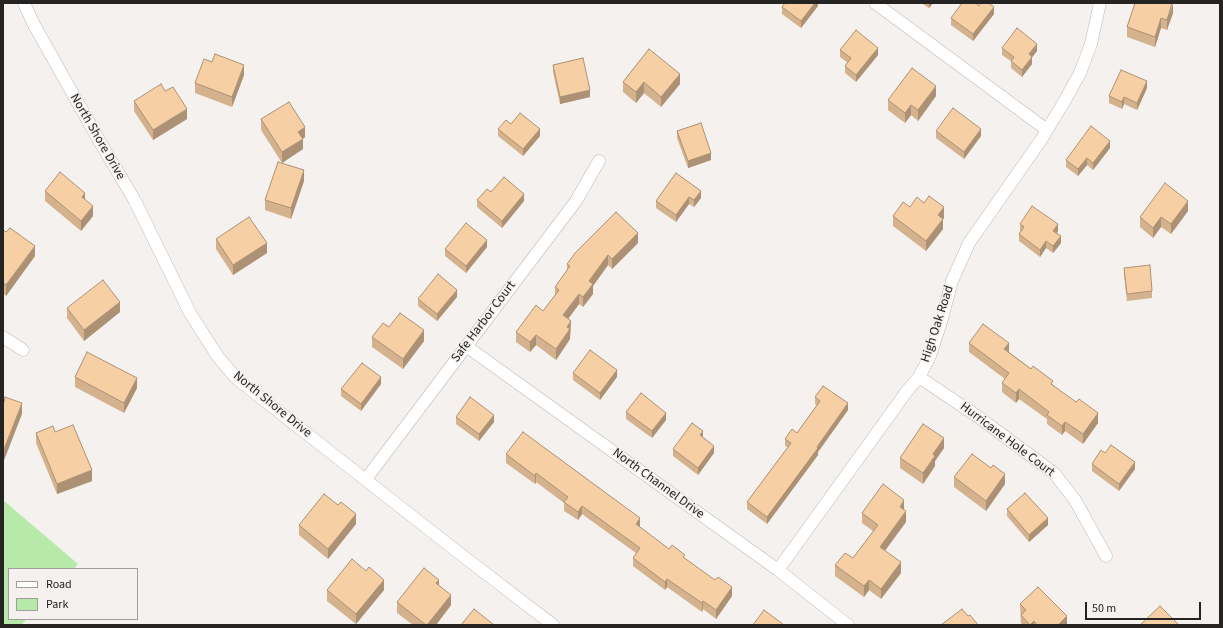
<!DOCTYPE html>
<style>
body{margin:0}
#map{position:relative;width:1223px;height:628px;overflow:hidden;background:#f4f1ee;font-family:"Source Sans 3",sans-serif}
canvas{display:block}
.frame{position:absolute;inset:0;border:4px solid #252423;pointer-events:none}
.legend{position:absolute;left:8px;top:568px;width:130px;height:52px;box-sizing:border-box;background:#f4f1ee;border:1px solid #a19f9d;margin:0;padding:5px 7px;list-style:none;font-size:12px;color:#252423}
.legend li{display:flex;align-items:center;gap:8px;height:20px}
.legend b{width:20px;border:1px solid #a19f9d}
.scale{position:absolute;left:1085px;top:602px;width:116px;height:18px;box-sizing:border-box;border:2px solid #252423;border-top:0;padding-left:5px;font-size:12px;line-height:14px;white-space:nowrap;color:#252423;-webkit-text-stroke:3px #f4f1ee;paint-order:stroke}
</style>
<div id="map">
<canvas width="1223" height="628"></canvas>
<div class="frame"></div>
<ul class="legend">
<li><b style="height:5px;background:#fff"></b>Road</li>
<li><b style="height:11px;background:#b7e9a9"></b>Park</li>
</ul>
<div class="scale">50 m</div>
</div>
<script>
const ctx = document.querySelector('canvas').getContext('2d');
ctx.lineJoin = 'round';
function fillPath(path, color) { ctx.fillStyle = color; ctx.fill(path, 'evenodd'); }
const shape = rows => new Path2D(rows.map(r => 'M' + r).join(''));
function stroke(path, color, width, dash) { ctx.strokeStyle = color; ctx.lineWidth = width; ctx.lineCap = dash ? 'butt' : 'round'; ctx.setLineDash(dash || []); ctx.stroke(path); }
function drawText(font, color, halo, rows, align = 'center') {
  ctx.font = font + ' "Source Sans 3",sans-serif'; ctx.lineWidth = 3; ctx.setLineDash([]); ctx.textBaseline = 'middle'; ctx.strokeStyle = halo; ctx.fillStyle = color; for (const [text, x, y, turn = 0] of rows) {
    ctx.save(); ctx.translate(x, y); ctx.rotate((+turn || 0) * Math.PI / 180); ctx.textAlign = isNaN(turn) ? turn : align; if (halo) ctx.strokeText(text, 0, 0); ctx.fillText(text, 0, 0); ctx.restore();
  }
}
fillPath(shape([
 [3,500,78,564,74,569,9,569,9,619,27,619,21,625,3,625]
]), '#b7e9a9');
const minor = shape([
 [24,3,33,23,100,142,135,201,190,313,218,357,237,379,459,553,553,625],
 [875,3,1047,130],
 [3,337,23,350],
 [466,346,778,570,848,625],
 [919,377,977,416,1054,473,1075,500,1106,556],
 [366,479,576,201,599,161],
 [778,570,907,391,919,377,930,356,941,322,952,281,969,243,1041,140,1064,102,1080,73,1091,44,1100,3]
]);
stroke(minor, '#bcb9b6', 13);
stroke(minor, '#fff', 12);
fillPath(shape([
 [818,3,818,6,801,28,782,14,782,7],
 [921,3,933,3,929,8],
 [979,6,994,14,973,41,951,25,951,18],
 [1173,13,1167,30,1161,28,1155,47,1127,37,1127,27],
 [1002,48,1037,51,1032,57,1032,64,1022,77,1011,68,1011,61,1002,55],
 [649,49,680,84,661,107,644,93,636,103,623,92,623,82],
 [840,50,878,55,856,82,845,73,845,66,848,63,840,57],
 [212,62,244,75,232,107,195,93,195,83],
 [553,65,590,97,560,104,553,72],
 [1147,88,1137,110,1124,104,1122,109,1109,103,1109,96],
 [165,91,187,119,153,140,134,111,134,101],
 [936,96,918,121,911,115,905,123,888,110,888,100],
 [261,119,305,137,303,139,303,149,282,163,261,130],
 [511,124,540,136,523,156,498,136,498,129],
 [677,131,711,160,688,168,677,138],
 [936,131,981,136,964,159,936,138],
 [1110,148,1093,170,1087,165,1078,176,1066,167,1066,160],
 [676,173,701,198,694,207,689,204,676,222,656,208,656,201],
 [304,181,291,219,265,210,265,200],
 [45,191,85,199,93,216,81,231,45,201],
 [491,192,524,201,502,228,477,207,477,200],
 [910,207,944,218,943,219,943,229,926,251,893,226,893,216],
 [1188,211,1171,234,1161,227,1153,238,1140,227,1140,217],
 [1020,224,1058,231,1057,233,1061,243,1053,253,1046,248,1040,257,1019,241,1019,234,1021,231,1020,231],
 [3,230,35,256,6,296,3,293],
 [216,239,267,253,233,275,216,249],
 [638,243,612,269,608,265,593,286,593,294,583,307,579,304,568,319,571,331,570,332,570,339,556,360,536,345,530,352,516,342,516,332,543,311,555,295,555,287,567,271,567,264],
 [487,247,466,273,445,256,445,249],
 [1124,268,1152,291,1152,298,1127,301,1124,275],
 [457,297,437,321,418,306,418,299],
 [67,308,120,312,84,341,67,318],
 [389,327,424,341,403,369,372,347,372,337],
 [969,343,1009,352,1053,385,1098,423,1083,444,1065,431,1062,435,1047,424,1047,419,1019,399,1016,403,1002,392,1002,383,1005,379,969,352],
 [573,373,617,377,600,400,573,380],
 [75,377,137,388,124,413,75,387],
 [381,384,361,411,341,396,341,389],
 [815,397,848,410,818,452,818,455,767,524,747,509,747,502,788,447,785,446,785,439,797,433,817,405,815,404],
 [626,412,666,420,652,438,626,419],
 [456,417,494,422,479,441,456,424],
 [55,432,92,481,57,494,36,443,36,433],
 [944,448,935,461,935,466,923,484,900,468,900,458],
 [673,449,714,453,698,475,673,456],
 [1105,453,1135,469,1119,491,1092,471,1092,464],
 [506,454,640,527,669,549,685,558,732,596,716,619,703,609,702,612,667,587,665,590,633,566,633,558,636,553,582,514,578,520,564,511,564,503,536,482,535,484,506,463],
 [991,468,1005,484,986,511,954,487,954,477],
 [338,505,356,524,328,559,299,535,299,525],
 [1007,509,1048,525,1029,542,1007,516],
 [904,510,906,522,885,551,901,573,881,599,869,590,864,597,835,576,835,565,853,558,873,531,862,523,862,513],
 [366,571,384,590,356,624,327,601,327,590],
 [439,585,451,605,436,625,413,625,397,613,397,602],
 [1020,604,1067,625,1021,625]
]), '#d4b28e');
fillPath(shape([
 [815,3,818,3,818,6,801,28,801,21],
 [929,3,933,3,929,8],
 [1173,3,1173,13,1167,30,1167,20],
 [994,7,994,14,973,41,973,34],
 [1161,18,1161,28,1155,47,1155,37],
 [1037,44,1037,51,1029,61,1029,54],
 [878,48,878,55,856,82,856,75],
 [1032,57,1032,64,1022,77,1022,70],
 [244,65,244,75,232,107,232,97],
 [680,74,680,84,661,107,661,97],
 [1147,81,1147,88,1137,110,1137,103],
 [644,82,644,93,636,103,636,92],
 [936,86,936,96,918,121,918,110],
 [590,90,590,97,560,104,560,97],
 [1124,97,1124,104,1122,109,1122,102],
 [911,105,911,115,905,123,905,113],
 [187,109,187,119,153,140,153,130],
 [305,127,305,137,298,142,298,132],
 [540,129,540,136,523,156,523,149],
 [981,129,981,136,964,159,964,152],
 [303,139,303,149,282,163,282,152],
 [1110,141,1110,148,1093,170,1093,163],
 [711,153,711,160,688,168,688,161],
 [1087,158,1087,165,1078,176,1078,169],
 [304,170,304,181,291,219,291,208],
 [701,191,701,198,694,207,694,200],
 [85,193,85,203,82,197],
 [524,194,524,201,502,228,502,221],
 [689,197,689,204,676,222,676,215],
 [1188,201,1188,211,1171,234,1171,224],
 [93,206,93,216,81,231,81,221],
 [944,207,944,218,938,225,938,215],
 [1161,217,1161,227,1153,238,1153,228],
 [943,219,943,229,926,251,926,241],
 [1058,224,1058,231,1053,238,1053,231],
 [638,233,638,243,612,269,612,259],
 [1061,236,1061,243,1053,253,1053,246],
 [487,240,487,247,466,273,466,266],
 [1046,241,1046,248,1040,257,1040,250],
 [267,243,267,253,233,275,233,265],
 [35,246,35,256,6,296,6,285],
 [608,255,608,265,593,286,593,294,583,307,583,297,589,281],
 [457,290,457,297,437,321,437,314],
 [579,294,579,304,563,326,563,315],
 [120,302,120,312,84,341,84,330],
 [571,321,570,339,556,360,556,349,567,327],
 [424,330,424,341,403,369,403,359],
 [536,335,536,345,530,352,530,342],
 [1009,343,1009,352,1004,349],
 [617,370,617,377,600,400,600,393],
 [381,377,381,384,361,411,361,404],
 [137,378,137,388,124,413,124,403],
 [1019,389,1019,399,1016,403,1016,393],
 [22,403,22,414,3,463,3,452],
 [848,403,848,410,818,452,818,455,767,524,767,517],
 [666,413,666,420,652,438,652,431],
 [1098,413,1098,423,1083,444,1083,434],
 [494,415,494,422,479,441,479,434],
 [1065,422,1065,431,1062,435,1062,426],
 [703,431,703,438,700,435],
 [944,438,944,448,935,461,935,466,923,484,923,473,933,454],
 [714,446,714,453,698,475,698,468],
 [1135,462,1135,469,1119,491,1119,484],
 [92,470,92,481,57,494,57,484],
 [536,473,536,482,535,484,535,476],
 [1005,474,1005,484,986,511,986,501],
 [904,500,904,510,900,507],
 [582,506,582,514,578,520,578,512],
 [906,511,906,522,880,557,880,547],
 [356,514,356,524,328,559,328,549],
 [640,518,640,527,636,533,636,524],
 [1048,518,1048,525,1029,542,1029,535],
 [901,562,901,573,881,599,881,589],
 [667,579,667,587,665,590,665,582],
 [384,580,384,590,356,624,356,614],
 [439,580,439,590,436,583],
 [869,580,869,590,864,597,864,586],
 [732,587,732,596,716,619,716,610],
 [451,595,451,605,436,625,427,625],
 [703,601,703,609,702,612,702,603],
 [1067,616,1067,625,1058,625],
 [1034,621,1034,625,1030,625]
]), '#ac9174');
const building = shape([
 [785,3,815,3,801,21,782,7,785,3],
 [962,3,975,3,979,6,981,3,988,3,994,7,973,34,951,18,962,3],
 [1135,3,1172,3,1167,20,1161,18,1155,37,1127,27,1135,3],
 [1017,28,1037,44,1029,54,1032,57,1022,70,1011,61,1014,57,1002,48,1017,28],
 [856,30,878,48,856,75,845,66,851,58,840,50,856,30],
 [649,49,680,74,661,97,644,82,636,92,623,82,649,49],
 [215,54,244,65,232,97,195,83,204,59,212,62,215,54],
 [583,58,590,90,560,97,553,65,583,58],
 [912,68,936,86,918,110,911,105,905,113,888,100,912,68],
 [1121,70,1147,81,1137,103,1124,97,1122,102,1109,96,1121,70],
 [161,84,165,91,173,87,187,109,153,130,134,101,161,84],
 [289,102,305,127,298,132,303,139,282,152,261,119,289,102],
 [953,108,981,129,964,152,936,131,953,108],
 [520,113,540,129,523,149,498,129,506,120,511,124,520,113],
 [701,123,711,153,688,161,677,131,701,123],
 [1091,126,1110,141,1093,163,1087,158,1078,169,1066,160,1091,126],
 [278,162,304,170,291,208,265,200,278,162],
 [60,172,85,193,82,197,93,206,81,221,45,191,60,172],
 [676,173,701,191,694,200,689,197,676,215,656,201,676,173],
 [504,177,524,194,502,221,477,200,487,189,491,192,504,177],
 [1165,183,1188,201,1171,224,1161,217,1153,228,1140,217,1165,183],
 [929,196,944,207,938,215,943,219,926,241,893,216,903,202,910,207,917,197,924,203,929,196],
 [1032,206,1058,224,1053,231,1061,236,1053,246,1046,241,1040,250,1019,234,1024,227,1020,224,1032,206],
 [616,212,638,233,612,259,608,255,589,281,593,284,583,297,579,294,563,315,571,321,567,327,570,329,556,349,536,335,530,342,516,332,536,305,543,311,559,290,555,287,570,266,567,264,575,253,616,212],
 [249,217,267,243,233,265,216,239,249,217],
 [466,223,487,240,466,266,445,249,466,223],
 [10,228,35,246,6,285,3,283,3,230,6,232,10,228],
 [1150,265,1152,291,1127,294,1124,268,1150,265],
 [438,274,457,290,437,314,418,299,438,274],
 [103,280,120,302,84,330,67,308,103,280],
 [400,313,424,330,403,359,372,337,383,323,389,327,400,313],
 [983,324,1009,343,1004,349,1031,369,1033,366,1053,381,1051,384,1076,402,1079,399,1098,413,1083,434,1065,422,1062,426,1047,415,1049,412,1019,389,1016,393,1002,383,1009,373,969,343,983,324],
 [590,350,617,370,600,393,573,373,590,350],
 [87,352,137,378,124,403,75,377,87,352],
 [362,363,381,377,361,404,341,389,362,363],
 [823,386,848,403,817,447,818,448,767,517,747,502,791,443,785,439,792,429,797,433,820,401,815,397,823,386],
 [641,393,666,413,652,431,626,412,641,393],
 [5,397,22,403,3,452,3,402,4,402,5,397],
 [470,397,494,415,479,434,456,417,470,397],
 [692,423,703,431,700,435,714,446,698,468,673,449,692,423],
 [923,424,944,438,933,454,935,456,923,473,900,458,923,424],
 [73,425,92,470,57,484,36,433,53,426,55,432,73,425],
 [523,432,640,518,636,524,669,549,672,545,685,555,683,557,715,580,718,577,732,587,716,610,703,601,702,603,667,579,665,582,633,558,640,548,582,506,578,512,564,502,568,497,536,473,535,476,506,454,523,432],
 [1111,445,1135,462,1119,484,1092,464,1101,450,1105,453,1111,445],
 [972,454,991,468,993,465,1005,474,986,501,954,477,972,454],
 [883,484,904,500,900,507,906,511,880,547,901,562,881,589,869,580,864,586,835,565,845,553,853,558,878,525,862,513,883,484],
 [1025,493,1048,518,1029,535,1007,509,1025,493],
 [324,494,338,505,341,502,356,514,328,549,299,525,324,494],
 [352,559,366,571,369,567,384,580,356,614,327,590,352,559],
 [424,568,439,580,436,583,451,595,427,625,426,625,397,602,424,568],
 [1038,587,1067,616,1058,625,1037,625,1034,621,1030,625,1021,615,1026,610,1020,604,1038,587],
 [1160,606,1178,624,1177,625,1140,625,1160,606],
 [474,609,494,625,461,625,474,609],
 [962,609,968,616,970,615,978,625,941,625,962,609],
 [764,610,784,625,753,625,764,610]
]);
fillPath(building, '#f6cfa5');
stroke(building, '#ac9174', 1);
drawText('13px', '#252423', '#f4f1ee', [
 ["North Shore Drive",97,137,60],
 ["Safe Harbor Court",484,322,-53],
 ["High Oak Road",938,324,-72],
 ["North Shore Drive",272,405,39],
 ["Hurricane Hole Court",1007,440,37],
 ["North Channel Drive",658,484,36]
]);
</script>
